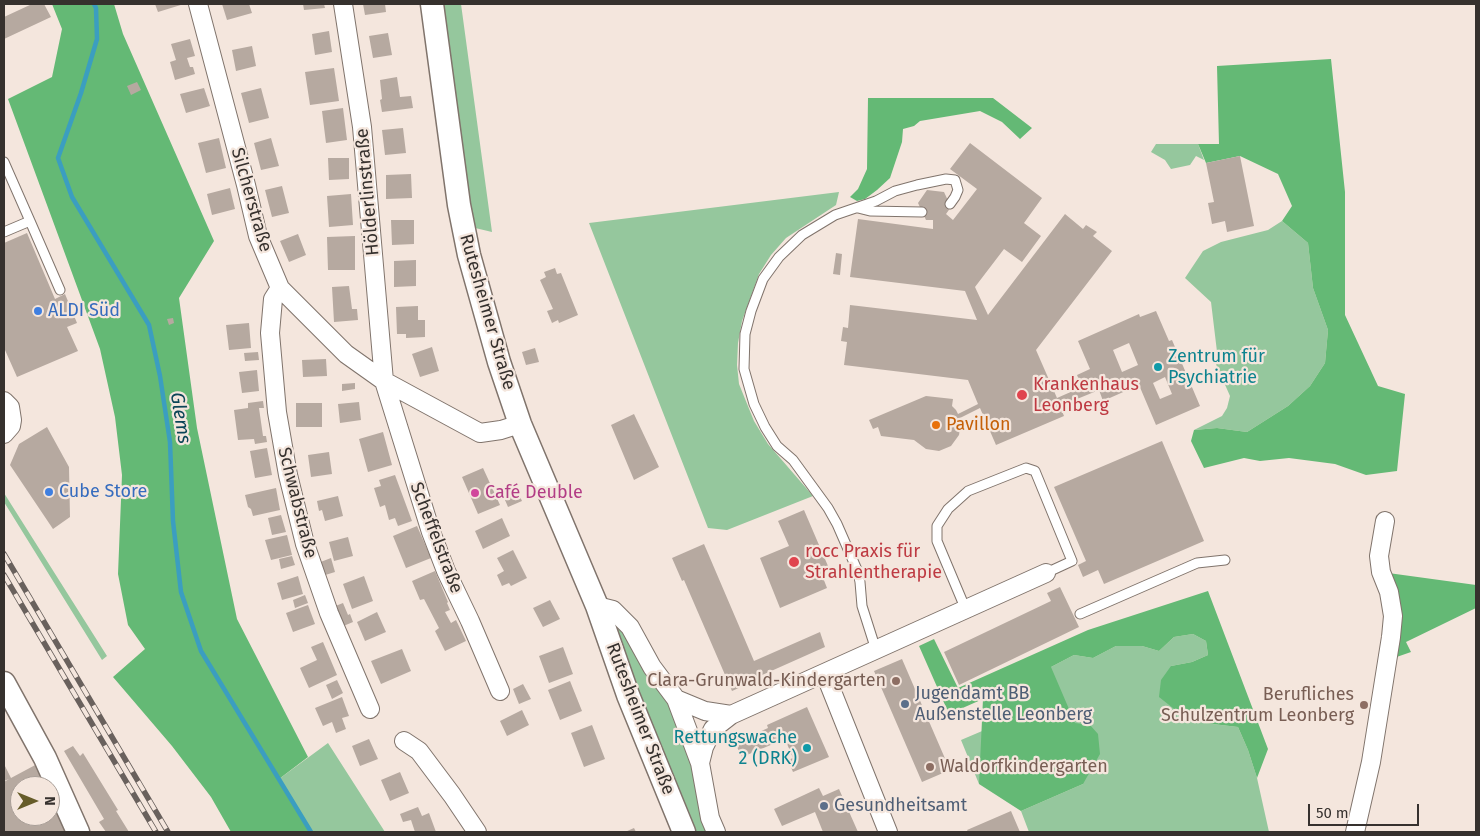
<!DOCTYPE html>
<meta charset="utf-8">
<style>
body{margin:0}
#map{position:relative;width:1480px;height:836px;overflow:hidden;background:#f4e6dd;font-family:"Fira Sans",sans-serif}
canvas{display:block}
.frame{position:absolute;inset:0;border:5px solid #36312e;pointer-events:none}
.north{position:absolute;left:10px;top:776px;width:50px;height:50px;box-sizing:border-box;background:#f4e6dd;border:1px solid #a89e97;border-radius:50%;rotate:90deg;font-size:14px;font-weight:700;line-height:20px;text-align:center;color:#36312e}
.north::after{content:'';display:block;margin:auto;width:18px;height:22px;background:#665c29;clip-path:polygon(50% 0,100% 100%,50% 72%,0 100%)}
.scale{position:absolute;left:1308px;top:804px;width:111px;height:22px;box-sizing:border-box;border:2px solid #36312e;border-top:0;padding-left:6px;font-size:15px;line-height:18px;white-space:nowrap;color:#36312e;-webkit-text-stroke:4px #f4e6dd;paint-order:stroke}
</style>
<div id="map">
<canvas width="1480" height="836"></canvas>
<div class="frame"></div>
<div class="north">N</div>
<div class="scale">50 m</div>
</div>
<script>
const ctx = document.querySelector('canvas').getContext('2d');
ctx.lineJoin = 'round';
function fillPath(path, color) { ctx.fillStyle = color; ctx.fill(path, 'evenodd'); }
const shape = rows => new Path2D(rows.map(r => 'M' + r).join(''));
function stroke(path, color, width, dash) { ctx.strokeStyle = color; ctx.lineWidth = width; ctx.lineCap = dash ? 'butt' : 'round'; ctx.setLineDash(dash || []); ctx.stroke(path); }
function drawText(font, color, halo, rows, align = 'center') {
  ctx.font = font + ' "Fira Sans",sans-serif'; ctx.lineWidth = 4.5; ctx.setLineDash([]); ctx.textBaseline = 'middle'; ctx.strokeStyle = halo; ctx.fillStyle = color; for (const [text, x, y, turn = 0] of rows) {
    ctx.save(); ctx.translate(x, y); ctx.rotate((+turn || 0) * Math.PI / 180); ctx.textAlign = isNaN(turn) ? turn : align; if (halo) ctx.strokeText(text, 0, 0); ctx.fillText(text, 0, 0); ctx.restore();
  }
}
fillPath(shape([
 [441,4,461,4,492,232,471,227],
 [1156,144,1198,144,1204,160,1196,156,1190,165,1171,169,1165,160,1151,152],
 [839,192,836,205,786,238,771,255,759,274,742,321,738,343,737,365,739,384,754,421,768,444,813,496,727,530,708,528,589,223],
 [1282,221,1308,243,1313,288,1328,330,1325,363,1310,386,1288,406,1247,432,1217,428,1194,430,1222,416,1227,408,1230,396,1215,362,1218,360,1211,302,1185,278,1203,251,1221,242,1268,230],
 [4,493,107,656,102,660,4,502],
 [613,610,661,682,716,832,684,832,628,695],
 [1193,634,1206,641,1208,655,1192,662,1171,666,1178,712,1204,723,1238,727,1248,750,1257,778,1269,832,1029,832,1021,811,1083,784,1075,723,979,784,961,740,1008,720,1051,667,1074,655,1093,658,1116,646,1142,646,1159,651,1174,637],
 [328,743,385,832,311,832,279,779]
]), '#95c79d');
fillPath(shape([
 [52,4,114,4,123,34,214,241,179,298,197,428,237,619,308,757,279,779,311,832,231,832,211,797,172,746,113,677,145,649,128,625,118,574,122,475,115,417,100,349,8,99,52,77,62,29],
 [1331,59,1345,192,1345,315,1378,386,1405,394,1397,471,1366,475,1335,464,1289,458,1260,461,1244,458,1204,468,1191,441,1194,430,1217,428,1247,432,1288,406,1310,386,1325,363,1328,330,1313,288,1308,243,1282,221,1292,206,1278,174,1240,156,1206,163,1198,144,1219,144,1217,66],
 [868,98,993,98,1032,128,1020,139,1002,122,980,111,920,121,914,126,903,129,902,142,890,178,877,190,865,199,857,201,850,197,858,189,867,169],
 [1381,572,1476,585,1476,608,1406,642,1411,652,1388,660],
 [1208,591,1268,749,1257,778,1248,750,1238,727,1204,723,1178,712,1159,697,1161,680,1171,666,1192,662,1208,655,1206,641,1193,634,1174,637,1159,651,1142,646,1116,646,1093,658,1074,655,1051,667,1075,723,1090,725,1098,734,1100,754,1083,784,1021,811,979,784,983,699,949,714,919,646,934,639,958,688,1088,630]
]), '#64b975');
stroke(shape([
 [94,4,96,8,97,39,81,93,58,158,72,197,149,325,160,376,170,442,173,521,181,592,201,651,311,832]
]), '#3b9ec0', 4.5);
fillPath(shape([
 [32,4,44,4,51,17,4,39,4,17],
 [155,4,184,4,158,12],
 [222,4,249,4,252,13,227,20],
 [303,4,324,4,325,8,304,10],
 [363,4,385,4,386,12,365,15],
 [329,31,332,52,315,55,312,34],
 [388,33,392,55,373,58,369,36],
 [190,39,195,56,187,58,190,67,193,67,195,74,175,80,170,62,176,60,171,44],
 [252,46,256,66,236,71,232,50],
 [334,68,339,101,310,105,305,72],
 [397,77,400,97,411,96,413,108,382,112,380,100,382,99,380,80],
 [137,82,141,90,131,95,127,86],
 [204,88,210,106,186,113,180,94],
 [261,88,269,118,249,123,241,93],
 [343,108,347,140,326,143,322,111],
 [403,128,406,153,385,155,382,130],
 [219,138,226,168,206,173,198,143],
 [271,138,279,166,261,170,254,143],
 [970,143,1042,198,1024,223,1041,236,1022,262,1004,249,975,287,988,315,1065,214,1083,229,1086,225,1097,232,1093,236,1112,251,1036,350,1057,398,1082,387,1077,375,1090,369,1078,341,1139,314,1140,317,1156,311,1169,341,1172,340,1200,406,1156,425,1139,385,1103,401,1099,390,1060,406,1064,416,996,445,980,408,960,418,961,422,959,435,951,446,939,451,926,449,914,440,881,436,878,427,873,429,869,420,926,396,953,399,952,406,956,410,958,414,978,404,968,380,844,365,847,342,841,341,843,327,848,328,850,305,977,320,965,291,850,277,858,219,933,229,933,220,926,220,918,203,927,190,944,192,951,207,946,214,953,220,977,189,950,169],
 [1129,343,1138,365,1122,372,1113,350],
 [1165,377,1172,394,1160,399,1153,383],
 [1240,156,1254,226,1227,232,1225,221,1212,224,1208,203,1214,202,1206,163],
 [328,158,349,158,349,179,329,180],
 [411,174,412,198,386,199,386,175],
 [282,186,289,213,272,217,265,190],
 [230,188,235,209,212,215,207,194],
 [351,194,353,225,329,227,327,196],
 [391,220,414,220,414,244,392,245],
 [27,233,55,299,65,294,77,323,67,327,78,351,17,377,5,350,4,351,4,243],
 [298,234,306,255,289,262,280,241],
 [355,236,355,270,328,270,327,237],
 [836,253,842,254,840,275,833,274],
 [416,260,416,286,394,287,394,261],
 [555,268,557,274,561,273,578,315,559,323,558,320,552,323,547,311,553,309,540,280,546,277,544,272],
 [349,286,352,309,357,309,358,320,334,322,332,287],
 [418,306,418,320,425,320,425,337,406,338,406,334,397,334,396,307],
 [173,318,174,323,169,325,167,319],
 [249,323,251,348,229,350,226,325],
 [432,347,439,371,420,377,412,354],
 [535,348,539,362,526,365,522,352],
 [258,352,259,360,245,361,244,353],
 [326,359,327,376,303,377,302,360],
 [257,370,259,391,242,393,239,372],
 [355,383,355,389,342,391,342,384],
 [263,401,264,408,259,408,263,436,266,436,267,442,255,444,254,439,238,440,234,410,248,408,248,403],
 [359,402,361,420,340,423,338,404],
 [296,403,322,403,322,427,296,427],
 [634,414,659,467,634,480,611,425],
 [47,427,69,467,70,517,53,529,10,465,19,444],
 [383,432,392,465,368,472,359,439],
 [1162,441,1204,541,1104,584,1098,570,1083,577,1078,565,1086,561,1054,487],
 [267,448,272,475,255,478,250,451],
 [329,452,332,474,311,477,308,455],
 [483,468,500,505,478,514,462,477],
 [395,475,412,521,398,526,395,518,389,520,385,505,380,507,374,488,381,486,379,480],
 [515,486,522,501,508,507,502,493],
 [276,488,280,510,253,516,251,509,248,507,245,495],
 [338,496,343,516,325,521,322,510,319,511,317,501],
 [804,510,828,566,820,570,827,588,780,608,760,558,789,546,778,521],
 [281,515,286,532,272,535,268,518],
 [502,518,510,536,483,549,475,531],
 [417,526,431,558,406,568,393,536],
 [287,535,292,555,271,560,265,540],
 [348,537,353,556,334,561,329,542],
 [704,544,754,661,820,632,825,647,760,676,761,678,732,691,684,580,682,581,672,558],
 [513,550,527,578,511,586,509,583,502,586,497,575,504,571,497,558],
 [292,556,295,565,281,569,279,559],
 [331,558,335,572,322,576,318,563],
 [435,571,448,602,447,603,450,610,445,612,451,623,456,620,466,641,445,651,435,631,439,628,424,599,420,600,412,581],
 [298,576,303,594,282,600,277,583],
 [364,576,373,601,352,609,343,584],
 [1060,587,1079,627,959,685,944,652,1051,601,1047,593],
 [305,595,308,603,295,608,293,600],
 [550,600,560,619,543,627,533,608],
 [343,603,348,615,350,614,353,622,341,627,333,607],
 [308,605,315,624,293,632,286,613],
 [377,612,386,632,365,641,357,622],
 [323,642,337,675,309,688,300,668,317,660,311,647],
 [563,647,573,674,549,683,539,656],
 [402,649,411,671,381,684,371,661],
 [902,659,950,770,922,782,874,671],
 [337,680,343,693,332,699,326,685],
 [570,681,582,711,560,720,548,690],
 [523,684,531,699,519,704,513,689],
 [342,697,349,716,342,718,346,729,336,733,332,722,323,726,315,708],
 [807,707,829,757,793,772,788,760,793,758,785,739,742,757,735,743,768,728,767,725],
 [522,710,529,725,507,736,500,721],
 [592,725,605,759,584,767,571,733],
 [369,739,378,759,360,766,352,746],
 [73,746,80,756,83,753,118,810,116,811,129,832,106,832,99,822,104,819,64,751],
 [39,763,73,832,4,832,4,782,9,779,4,781,4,764,11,778],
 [20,786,50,786,50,816,20,816],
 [400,772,409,793,390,801,381,780],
 [819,788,823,796,839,789,858,832,823,832,815,812,782,826,774,809],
 [418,807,422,816,429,813,436,832,415,832,411,820,403,822,400,814],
 [1011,811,1020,832,968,832,967,830],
 [634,828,636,832,625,832]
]), '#b6a9a0');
const service = shape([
 [4,162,30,221,4,232],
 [858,208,870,211,922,212],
 [30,221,60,290],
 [966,610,937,541,937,526,948,509,968,491,1026,468,1035,471,1072,561,1046,573],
 [1080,614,1197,563,1225,560],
 [876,650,862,606,860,582,858,572,837,524,828,508,793,460,777,446,765,427,754,404,744,369,745,334,751,311,763,279,779,257,802,235,835,215,876,201,895,191,917,185,946,179,955,180,958,190,955,197,950,204]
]);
const minor = shape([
 [198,4,246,185,258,236,280,288,346,354,384,381,480,433,501,430,520,424],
 [343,4,362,127,384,381,431,532,446,571,470,621,500,691],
 [280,288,273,299,270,333,277,412,288,475,305,544,329,613,370,709],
 [4,401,10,407,12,420,11,426,4,434],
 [597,606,613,610,630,627,652,667,676,699,700,763,710,818,716,832],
 [825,674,888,832],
 [676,699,705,711,731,715],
 [404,741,419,751,452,795,477,832],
 [700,763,704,747,713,729,731,715,1046,573],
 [1355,832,1371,762,1391,637,1393,616,1389,592,1381,572,1379,556,1385,521]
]);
const tertiary = shape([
 [432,4,459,205,469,255,499,362,520,424,597,606,628,695,684,832],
 [4,683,45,758,78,832]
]);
stroke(service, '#80746c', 11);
stroke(minor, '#80746c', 20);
stroke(tertiary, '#80746c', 25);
stroke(service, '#fff', 9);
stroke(minor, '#fff', 18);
stroke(tertiary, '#fff', 22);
const rail = shape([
 [4,554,168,832],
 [4,575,156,832]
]);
stroke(rail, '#69615d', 5.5);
stroke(rail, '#f4e6dd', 4, [11]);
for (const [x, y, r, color] of [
 [38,311,5,"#3f7fe0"],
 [1158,367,5,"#0f9aa8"],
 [1022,395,6,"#e0444e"],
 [936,425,5,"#e8710a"],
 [49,492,5,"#3f7fe0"],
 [475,493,5,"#d1479c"],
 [794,562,6,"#e0444e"],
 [896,681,5,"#8d6e63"],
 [905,704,5,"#5c6f8a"],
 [1364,705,5,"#8d6e63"],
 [807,748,5,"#0f9aa8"],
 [930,767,5,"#8d6e63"],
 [824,806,5,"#5c6f8a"]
]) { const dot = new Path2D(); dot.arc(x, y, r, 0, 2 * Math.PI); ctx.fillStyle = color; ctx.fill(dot); stroke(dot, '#f4e6dd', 2); }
drawText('18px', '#36312e', '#f4e6dd', [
 ["Hölderlinstraße",368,192,-95],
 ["Silcherstraße",251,200,74],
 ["Rutesheimer Straße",487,312,74],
 ["Schwabstraße",297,503,76],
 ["Scheffelstraße",436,538,69],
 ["Rutesheimer Straße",640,719,69]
]);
drawText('18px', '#366cbe', '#f4e6dd', [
 ["ALDI Süd",48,311],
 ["Cube Store",59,492]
], 'left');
drawText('18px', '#0d838f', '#f4e6dd', [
 ["Zentrum für",1168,357],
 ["Psychiatrie",1168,378],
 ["Rettungswache",797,738,"right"],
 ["2 (DRK)",797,759,"right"]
], 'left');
drawText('18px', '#be3a42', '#f4e6dd', [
 ["Krankenhaus",1033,385],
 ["Leonberg",1033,406],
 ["rocc Praxis für",805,552],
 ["Strahlentherapie",805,573]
], 'left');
drawText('18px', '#c56008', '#f4e6dd', [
 ["Pavillon",946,425]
], 'left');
drawText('18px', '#b23c85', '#f4e6dd', [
 ["Café Deuble",485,493]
], 'left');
drawText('18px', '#785e54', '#f4e6dd', [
 ["Clara-Grunwald-Kindergarten",886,681],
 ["Berufliches",1354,695],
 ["Schulzentrum Leonberg",1354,716],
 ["Waldorfkindergarten",940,767,"left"]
], 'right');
drawText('18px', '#4e5e75', '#f4e6dd', [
 ["Jugendamt BB",915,694],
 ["Außenstelle Leonberg",915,715],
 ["Gesundheitsamt",834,806]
], 'left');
drawText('italic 19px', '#0c4557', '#f4e6dd', [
 ["Glems",180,418,81]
]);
</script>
